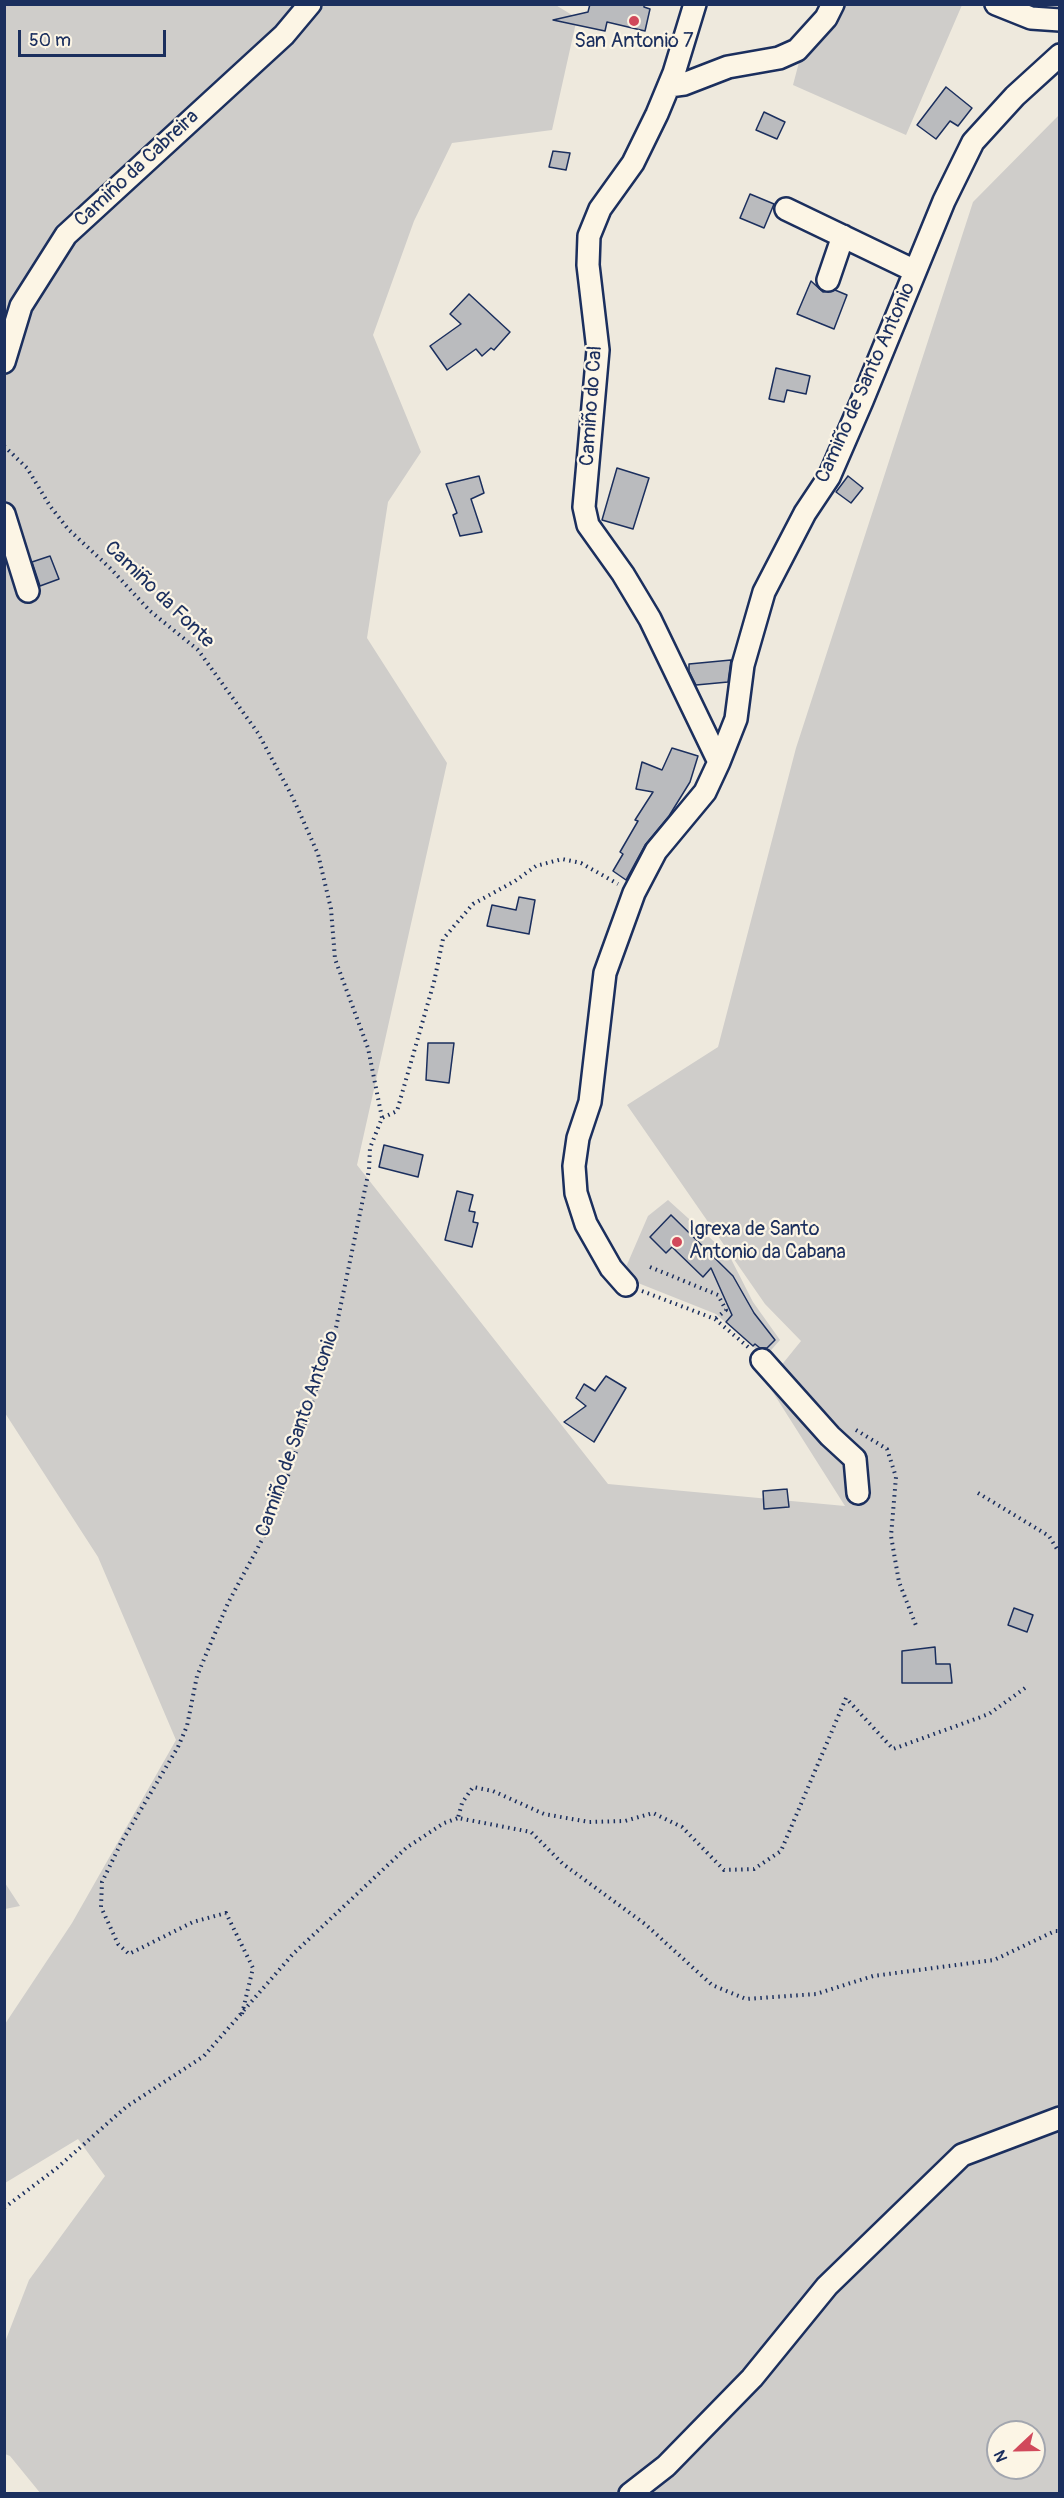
<!DOCTYPE html>
<meta charset="utf-8">
<style>
body{margin:0}
#map{position:relative;width:1064px;height:2498px;overflow:hidden;background:#eee9dd;font-family:Pangolin,sans-serif}
canvas{display:block}
.frame{position:absolute;inset:0;border:6px solid #1b2f5e;pointer-events:none}
.north{position:absolute;left:986px;top:2420px;width:60px;height:60px;box-sizing:border-box;background:#fcf5e5;border:2px solid #a2a6af;border-radius:50%;rotate:248deg;font-size:16px;font-weight:700;line-height:24px;text-align:center;color:#1b2f5e}
.north::after{content:'';display:block;margin:auto;width:21px;height:27px;background:#d1495b;clip-path:polygon(50% 0,100% 100%,50% 72%,0 100%)}
.scale{position:absolute;left:18px;top:30px;width:148px;height:27px;box-sizing:border-box;border:3px solid #1b2f5e;border-top:0;padding-left:8px;font-size:18px;line-height:21px;white-space:nowrap;color:#1b2f5e;-webkit-text-stroke:4px #fcf5e5;paint-order:stroke}
</style>
<div id="map">
<canvas width="1064" height="2498"></canvas>
<div class="frame"></div>
<div class="north">N</div>
<div class="scale">50 m</div>
</div>
<script>
const ctx = document.querySelector('canvas').getContext('2d');
ctx.lineJoin = 'round';
function fillPath(path, color) { ctx.fillStyle = color; ctx.fill(path, 'evenodd'); }
const shape = rows => new Path2D(rows.map(r => 'M' + r).join(''));
function stroke(path, color, width, dash) { ctx.strokeStyle = color; ctx.lineWidth = width; ctx.lineCap = dash ? 'butt' : 'round'; ctx.setLineDash(dash || []); ctx.stroke(path); }
function drawText(font, color, halo, rows, align = 'center') {
  ctx.font = font + ' Pangolin,sans-serif'; ctx.lineWidth = 4.5; ctx.setLineDash([]); ctx.textBaseline = 'middle'; ctx.strokeStyle = halo; ctx.fillStyle = color; for (const [text, x, y, turn = 0] of rows) {
    ctx.save(); ctx.translate(x, y); ctx.rotate((+turn || 0) * Math.PI / 180); ctx.textAlign = isNaN(turn) ? turn : align; if (halo) ctx.strokeText(text, 0, 0); ctx.fillText(text, 0, 0); ctx.restore();
  }
}
fillPath(shape([
 [554,4,577,18,552,130,452,143,414,221,373,335,421,452,388,502,367,638,447,763,357,1165,608,1484,845,1506,767,1383,801,1341,765,1304,627,1105,718,1047,796,748,973,202,1059,115,1059,2493,41,2494,10,2456,5,2454,5,2342,29,2280,105,2176,78,2139,5,2183,5,2024,72,1923,176,1740,98,1557,5,1413,5,5],
 [998,2432,1034,2432,1034,2468,998,2468],
 [839,5,962,5,906,135,793,85,803,47],
 [668,1200,729,1255,753,1302,780,1340,765,1357,716,1314,633,1281,626,1267,648,1216],
 [4,1883,5,1883,20,1906,5,1909]
]), '#cfcdca');
const building = shape([
 [590,4,644,4,644,7,650,9,645,31,607,22,605,31,553,20,588,12,590,4],
 [946,87,972,108,958,126,950,121,936,139,917,125,946,87],
 [764,112,785,122,777,139,756,130,764,112],
 [553,151,570,153,566,170,549,167,553,151],
 [750,194,774,204,764,228,740,218,750,194],
 [811,281,823,292,835,290,847,295,834,329,797,314,811,281],
 [469,294,510,332,494,350,491,348,482,356,476,349,447,370,430,346,461,324,450,314,469,294],
 [776,368,810,376,806,394,787,390,784,402,769,399,776,368],
 [617,468,649,478,633,529,602,520,617,468],
 [479,476,484,493,471,499,482,532,460,536,453,515,457,513,446,484,479,476],
 [848,476,863,488,851,503,836,492,848,476],
 [50,556,59,579,40,586,32,562,50,556],
 [731,660,728,682,696,685,689,671,689,664,731,660],
 [672,748,698,756,690,782,669,816,645,845,626,880,613,871,623,854,620,852,638,821,635,820,653,792,636,789,642,762,662,770,672,748],
 [519,897,535,900,529,934,487,926,492,905,516,910,519,897],
 [428,1043,454,1043,449,1083,426,1080,428,1043],
 [384,1145,423,1155,418,1177,379,1167,384,1145],
 [457,1191,473,1195,469,1211,475,1212,473,1222,478,1223,472,1247,445,1240,457,1191],
 [671,1215,733,1276,754,1313,775,1340,767,1348,760,1348,755,1344,753,1346,726,1322,732,1315,711,1268,703,1277,672,1247,666,1253,650,1237,671,1215],
 [606,1376,626,1388,594,1442,564,1422,586,1406,576,1398,584,1384,595,1391,606,1376],
 [787,1489,789,1507,764,1509,763,1491,787,1489],
 [1014,1608,1033,1615,1027,1632,1008,1625,1014,1608],
 [935,1647,936,1664,950,1664,952,1683,902,1683,902,1651,935,1647]
]);
fillPath(building, '#babbbe');
stroke(building, '#1b2f5e', 1.5);
const minor = shape([
 [695,4,674,73,657,114,633,163,600,209,589,236,588,265,598,350,584,507,588,525,623,574,650,619,719,762],
 [996,4,1031,18,1060,20],
 [669,86,684,84,728,67,779,58,797,50,826,18,833,4],
 [786,209,915,271],
 [828,280,843,236],
 [4,362,21,306,66,235,284,35,310,4],
 [4,514,28,591],
 [626,1285,611,1268,586,1224,576,1193,574,1166,578,1138,590,1102,605,973,634,893,656,851,705,792,719,762,736,719,743,665,764,592,805,513,829,477,862,401,944,201,973,142,1015,96,1060,55],
 [762,1360,830,1436,855,1459,858,1493],
 [630,2494,666,2466,752,2378,827,2286,962,2155,1060,2118]
]);
stroke(minor, '#1b2f5e', 26);
stroke(shape([
 [4,446,27,468,50,506,68,529,110,568,150,611,198,650,258,733,293,798,318,854,331,909,335,959,368,1048,382,1118],
 [650,1267,718,1295,726,1310,715,1319],
 [642,1291,715,1319,748,1347],
 [856,1430,887,1449,896,1477,891,1536,899,1582,917,1628],
 [978,1493,1049,1536,1057,1549,1060,1546],
 [1025,1688,989,1714,893,1749,846,1698,781,1851,754,1869,724,1870,682,1827,653,1813,625,1821,589,1822,544,1814,493,1791,473,1787,462,1803,458,1818,531,1832,563,1864,645,1924,712,1985,746,1999,816,1994,873,1976,994,1960,1055,1931,1060,1931],
 [242,2014,253,1968,226,1913,193,1922,129,1954,118,1944,101,1907,102,1882,121,1843,178,1747,187,1726,197,1676,210,1645,228,1603,269,1527,286,1482,336,1328,369,1170,370,1148,382,1118,397,1111,434,982,443,939,473,904,515,881,536,866,562,859,581,863,618,884],
 [4,2208,57,2168,126,2107,204,2056,293,1954,406,1848,444,1823,458,1818],
 [855,2494,866,2494]
]), '#1b2f5e', 4, [1.5, 4.5]);
stroke(minor, '#fcf5e5', 21);
for (const [x, y, r, color] of [
 [634,21,6,"#d1495b"],
 [677,1242,6,"#d1495b"]
]) { const dot = new Path2D(); dot.arc(x, y, r, 0, 2 * Math.PI); ctx.fillStyle = color; ctx.fill(dot); stroke(dot, '#fcf5e5', 2); }
drawText('20px', '#1b2f5e', '#fcf5e5', [
 ["San Antonio 7",634,42],
 ["Igrexa de Santo",689,1230,"left"],
 ["Antonio da Cabana",689,1253,"left"]
]);
drawText('20px', '#1b2f5e', '#fcf5e5', [
 ["Camiño da Cabreira",137,169,-43],
 ["Camiño de Santo Antonio",866,383,-66],
 ["Camiño do Cal",592,406,-86],
 ["Camiño da Fonte",159,595,44],
 ["Camiño de Santo Antonio",298,1434,-71]
]);
</script>
